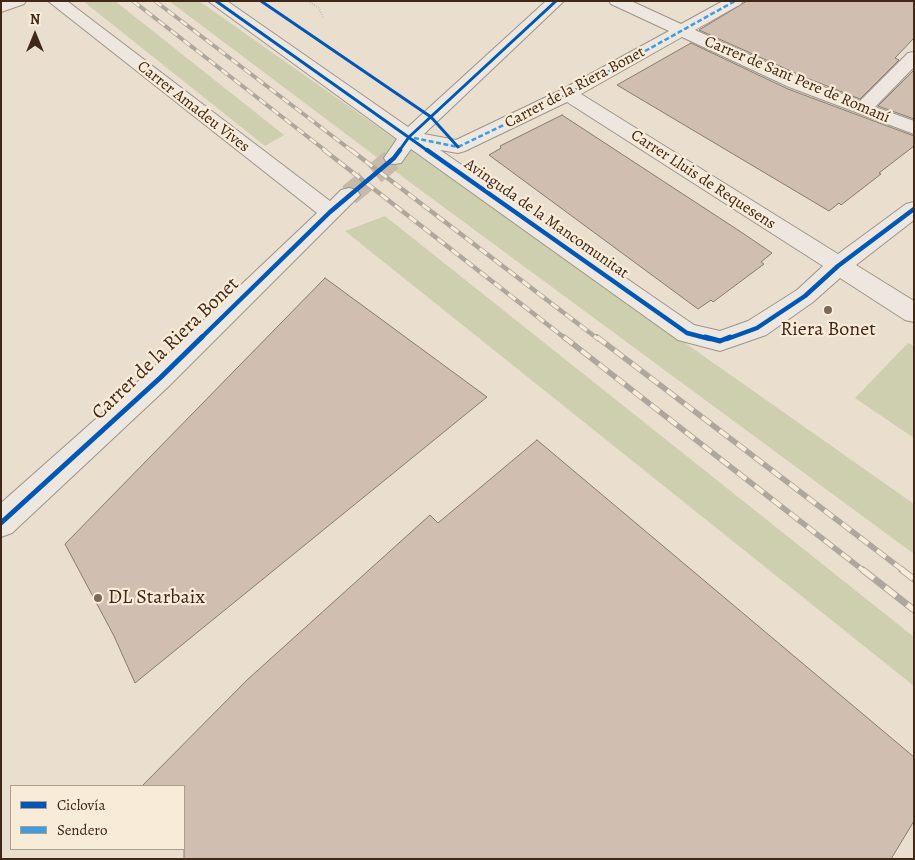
<!DOCTYPE html>
<meta charset="utf-8">
<style>
body{margin:0}
#map{position:relative;width:915px;height:860px;overflow:hidden;background:#eadece;font-family:Alegreya,serif}
canvas{display:block}
.frame{position:absolute;inset:0;border:2px solid #3f2817;pointer-events:none}
.legend{position:absolute;left:10px;top:785px;width:175px;height:65px;box-sizing:border-box;background:#f8ebd8;border:1px solid #ae9d8b;margin:0;padding:6px 9px;list-style:none;font-size:15px;color:#3f2817}
.legend li{display:flex;align-items:center;gap:10px;height:25px}
.legend b{width:25px;border:1px solid #ae9d8b}
.north{position:absolute;left:10px;top:10px;width:50px;height:50px;-webkit-text-stroke:4px #f8ebd8;paint-order:stroke;rotate:0deg;font-size:14px;font-weight:700;line-height:20px;text-align:center;color:#3f2817}
.north::after{content:'';display:block;margin:auto;width:18px;height:22px;background:#3f2817;clip-path:polygon(50% 0,100% 100%,50% 72%,0 100%)}
</style>
<div id="map">
<canvas width="915" height="860"></canvas>
<div class="frame"></div>
<ul class="legend">
<li><b style="height:6px;background:#0057b8"></b>Ciclovía</li>
<li><b style="height:6px;background:#3f9cdf"></b>Sendero</li>
</ul>
<div class="north">N</div>
</div>
<script>
const ctx = document.querySelector('canvas').getContext('2d');
ctx.lineJoin = 'round';
function fillPath(path, color) { ctx.fillStyle = color; ctx.fill(path, 'evenodd'); }
const shape = rows => new Path2D(rows.map(r => 'M' + r).join(''));
function stroke(path, color, width, dash) { ctx.strokeStyle = color; ctx.lineWidth = width; ctx.lineCap = dash ? 'butt' : 'round'; ctx.setLineDash(dash || []); ctx.stroke(path); }
function drawText(font, color, halo, rows, align = 'center') {
  ctx.font = font + ' Alegreya,serif'; ctx.lineWidth = 4.5; ctx.setLineDash([]); ctx.textBaseline = 'middle'; ctx.strokeStyle = halo; ctx.fillStyle = color; for (const [text, x, y, turn = 0] of rows) {
    ctx.save(); ctx.translate(x, y); ctx.rotate((+turn || 0) * Math.PI / 180); ctx.textAlign = isNaN(turn) ? turn : align; if (halo) ctx.strokeText(text, 0, 0); ctx.fillText(text, 0, 0); ctx.restore();
  }
}
fillPath(shape([
 [83,1,115,1,284,135,265,146],
 [169,1,199,1,914,504,914,554,415,186],
 [385,216,914,637,914,686,345,231],
 [908,343,914,346,914,438,855,398]
]), '#cecfaf');
const building = shape([
 [747,1,914,1,914,38,895,58,899,60,860,99,804,77,699,30,747,1],
 [691,43,788,89,914,136,914,146,879,173,881,174,841,205,839,203,829,211,617,85,691,43],
 [914,70,914,119,878,106,914,70],
 [562,115,741,232,772,253,761,262,764,264,713,302,711,300,698,309,489,155,501,148,500,146,562,115],
 [325,278,487,397,135,683,114,636,65,544,325,278],
 [537,440,914,757,914,821,891,859,184,859,184,786,142,786,247,680,430,515,438,523,537,440]
]);
fillPath(building, '#d0beb0');
stroke(building, '#857b70', 1);
stroke(shape([
 [349,195,394,158]
]), '#c8baa9', 22, [22, 11]);
const minor = shape([
 [1,1,26,1,24,4,1,12,1,1],
 [48,1,67,1,330,201,341,190,349,188,357,190,360,195,169,386,12,533,1,537,1,503,151,370,317,213,48,1],
 [208,1,227,1,408,127,546,1,564,1,424,134,456,140,561,90,669,31,611,4,609,1,631,1,681,24,723,1,743,1,741,4,695,30,803,79,860,101,908,53,914,52,914,67,875,107,914,121,914,134,789,87,682,37,581,94,838,254,906,204,914,202,914,220,856,265,914,301,914,322,905,320,840,278,813,302,766,335,720,351,678,340,411,149,401,163,394,164,387,163,384,158,397,139,208,1],
 [567,102,823,266,797,290,748,321,720,331,694,325,440,150,458,153,465,151,567,102]
]);
stroke(minor, '#9d9489', 2);
stroke(shape([
 [308,1,319,8,323,18]
]), '#aea79e', 2, [0.5, 2]);
fillPath(minor, '#ede7df');
const railFar3 = shape([
 [133,1,326,151],
 [155,1,352,151]
]);
const railFar2 = shape([
 [324,150,566,339],
 [351,150,598,339]
]);
const railFar1 = shape([
 [564,337,864,571],
 [597,337,904,571]
]);
const rail = shape([
 [863,570,914,610],
 [902,570,914,579]
]);
stroke(railFar3, '#aea79e', 4);
stroke(railFar2, '#aea79e', 4.5);
stroke(railFar1, '#aea79e', 5.5);
stroke(rail, '#aea79e', 7);
stroke(railFar3, '#f8ebd8', 2.5, [8]);
stroke(railFar2, '#f8ebd8', 3, [9]);
stroke(railFar1, '#f8ebd8', 4, [11]);
stroke(rail, '#f8ebd8', 5, [14]);
stroke(shape([
 [414,138,458,147,568,94,735,1]
]), '#3f9cdf', 2.5, [5, 2.5]);
stroke(shape([
 [216,1,428,151],
 [261,1,431,117,458,147],
 [399,151,409,137,556,1]
]), '#0057b8', 3);
stroke(shape([
 [427,150,687,333,710,339],
 [200,339,330,212,394,158,400,150],
 [727,339,757,328,805,296,838,266,914,209]
]), '#0057b8', 4.5);
stroke(shape([
 [705,337,720,341,730,337],
 [1,523,160,378,202,337]
]), '#0057b8', 5);
for (const [x, y, r, color] of [
 [828,310,5,"#7b6857"],
 [98,598,5,"#7b6857"]
]) { const dot = new Path2D(); dot.arc(x, y, r, 0, 2 * Math.PI); ctx.fillStyle = color; ctx.fill(dot); stroke(dot, '#f8ebd8', 2); }
drawText('16px', '#3f2817', '#f8ebd8', [
 ["Carrer de Sant Pere de Romaní",797,80,23],
 ["Carrer de la Riera Bonet",575,88,-28],
 ["Carrer Amadeu Vives",193,107,38],
 ["Carrer Lluis de Requesens",703,180,33],
 ["Avinguda de la Mancomunitat",546,219,35]
]);
drawText('20px', '#3f2817', '#f8ebd8', [
 ["Riera Bonet",828,330],
 ["DL Starbaix",108,598,"left"]
]);
drawText('20px', '#3f2817', '#f8ebd8', [
 ["Carrer de la Riera Bonet",166,349,-44]
]);
</script>
